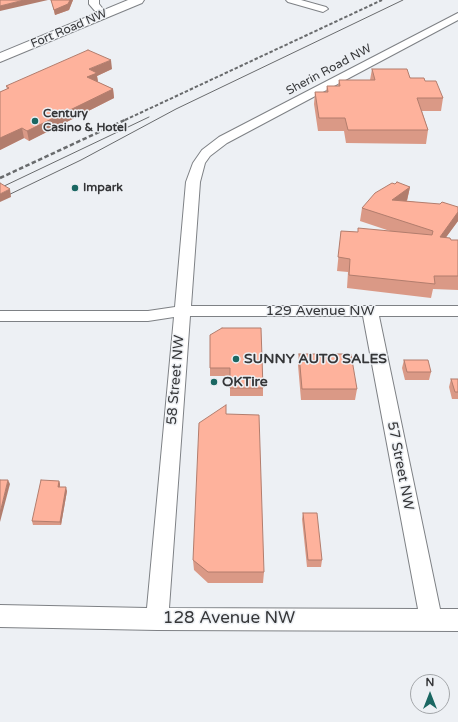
<!DOCTYPE html>
<style>
body{margin:0}
#map{position:relative;width:458px;height:722px;overflow:hidden;background:#edf0f4;font-family:"Varela Round",sans-serif}
canvas{display:block}
.north{position:absolute;left:410px;top:674px;width:40px;height:40px;box-sizing:border-box;background:#edf0f4;border:1px solid #a3a6a9;border-radius:50%;rotate:0deg;font-size:11px;font-weight:700;line-height:16px;text-align:center;color:#353638}
.north::after{content:'';display:block;margin:auto;width:14px;height:18px;background:#1a6762;clip-path:polygon(50% 0,100% 100%,50% 72%,0 100%)}
</style>
<div id="map">
<canvas width="458" height="722"></canvas>
<div class="north">N</div>
</div>
<script>
const ctx = document.querySelector('canvas').getContext('2d');
ctx.lineJoin = 'round';
const shape = rows => new Path2D(rows.map(r => 'M' + r).join(''));
function stroke(path, color, width, dash) { ctx.strokeStyle = color; ctx.lineWidth = width; ctx.lineCap = dash ? 'butt' : 'round'; ctx.setLineDash(dash || []); ctx.stroke(path); }
function fillPath(path, color) { ctx.fillStyle = color; ctx.fill(path, 'evenodd'); }
function drawText(font, color, halo, rows, align = 'center') {
  ctx.font = font + ' "Varela Round",sans-serif'; ctx.lineWidth = 3; ctx.setLineDash([]); ctx.textBaseline = 'middle'; ctx.strokeStyle = halo; ctx.fillStyle = color; for (const [text, x, y, turn = 0] of rows) {
    ctx.save(); ctx.translate(x, y); ctx.rotate((+turn || 0) * Math.PI / 180); ctx.textAlign = isNaN(turn) ? turn : align; if (halo) ctx.strokeText(text, 0, 0); ctx.fillText(text, 0, 0); ctx.restore();
  }
}
const minor = shape([
 [89,0,99,0,99,4,103,9,101,11,95,11,89,4,89,0],
 [286,0,301,0,326,7,328,9,323,12,288,2,286,0],
 [458,13,458,20,227,143,210,156,205,163,200,182,191,306,458,306,458,316,379,316,440,609,458,609,458,631,157,630,0,627,0,605,147,608,174,317,148,321,0,321,0,311,148,311,175,307,186,182,193,163,202,150,219,137,458,13],
 [190,316,363,316,418,609,169,608,190,316]
]);
const major = shape([
 [128,0,144,0,142,3,0,62,0,53,128,0]
]);
stroke(minor, '#7e8185', 2);
stroke(major, '#7e8185', 2);
fillPath(minor, '#fff');
fillPath(major, '#fff');
stroke(shape([
 [0,188,149,117],
 [0,199,81,160,176,109,403,0]
]), '#696b6d', 1);
stroke(shape([
 [125,120,382,0]
]), '#696b6d', 2, [3.5, 2]);
stroke(shape([
 [0,178,127,119]
]), '#696b6d', 2.5, [4.5, 2.5]);
fillPath(shape([
 [51,0,73,0,69,10,55,15],
 [112,69,97,76,98,82,113,89,114,98,29,141,24,138,0,150,0,92,7,89,6,86],
 [372,69,425,81,443,98,441,111,422,111,428,130,426,144,346,143,344,131,318,131,314,104,315,92,326,92,327,86,338,86,339,80,370,80],
 [395,184,410,187,407,201,458,207,458,221,446,237,451,240,458,240,458,290,433,289,431,298,347,288,348,272,337,271,341,231,357,232,390,231,360,221,362,208],
 [210,335,263,388,263,396,230,396,230,376,210,376],
 [299,354,357,389,355,400,301,400,298,365],
 [404,360,431,372,429,380,405,380,402,368],
 [451,379,458,379,458,399,452,399,449,387],
 [226,414,264,572,263,583,208,583,194,570,193,560],
 [59,481,60,484,60,487,67,491,61,525,33,525,32,521],
 [303,513,322,560,321,567,307,567,302,519]
]), '#da9986');
fillPath(shape([
 [24,0,48,0,0,11,0,6],
 [70,0,73,0,69,10,55,15,54,10],
 [111,60,112,69,97,76,98,82,87,77,89,69],
 [113,89,114,98,29,141,27,131],
 [22,128,24,138,0,150,0,138],
 [410,187,407,200,390,213,392,200],
 [10,189,11,197,0,202,0,194],
 [458,212,458,221,436,251,440,237],
 [8,480,10,484,0,522,0,513],
 [59,481,60,484,59,491,58,487],
 [66,487,67,491,61,525,60,522]
]), '#b27d6d');
const building = shape([
 [0,0,24,0,0,6,0,0],
 [51,0,70,0,68,4,54,10,51,0],
 [88,50,111,60,89,69,97,73,87,77,113,89,27,131,22,128,0,138,0,92,9,88,6,86,88,50],
 [372,69,407,69,410,78,424,78,425,81,436,81,443,98,417,98,428,130,348,130,345,118,319,118,315,92,328,92,327,86,340,86,339,80,375,80,372,69],
 [397,182,410,187,392,200,440,204,442,202,458,207,458,212,440,237,450,238,451,240,458,240,458,276,434,276,435,284,349,275,350,259,338,257,341,231,358,232,358,228,432,235,433,231,362,208,375,193,392,183,395,184,397,182],
 [0,183,10,189,0,194,0,183],
 [222,328,261,328,263,388,230,388,230,368,210,368,210,335,222,328],
 [299,354,351,354,357,389,302,389,299,354],
 [404,360,428,360,431,372,407,372,404,360],
 [451,379,458,379,458,392,455,392,451,379],
 [226,405,226,414,259,415,264,572,208,572,193,560,199,423,226,405],
 [0,480,8,480,0,513,0,480],
 [41,480,59,481,58,487,66,487,60,522,32,521,41,480],
 [303,513,317,513,322,560,308,560,303,513]
]);
fillPath(building, '#feb29c');
stroke(building, '#b27d6d', 1);
for (const [x, y, r, color] of [
 [35,121,4,"#1a6762"],
 [75,188,4,"#1a6762"],
 [236,359,4,"#1a6762"],
 [214,382,4,"#1a6762"]
]) { const dot = new Path2D(); dot.arc(x, y, r, 0, 2 * Math.PI); ctx.fillStyle = color; ctx.fill(dot); stroke(dot, '#edf0f4', 1.5); }
drawText('12px', '#353638', '#edf0f4', [
 ["Fort Road NW",69,29,-23],
 ["Sherin Road NW",329,70,-28]
]);
drawText('bold 12px', '#353638', '#edf0f4', [
 ["Century",43,114],
 ["Casino & Hotel",43,128],
 ["Impark",83,188]
], 'left');
drawText('14px', '#353638', '#edf0f4', [
 ["129 Avenue NW",320,311],
 ["58 Street NW",176,380,-85],
 ["57 Street NW",400,466,79]
]);
drawText('bold 14px', '#353638', '#edf0f4', [
 ["SUNNY AUTO SALES",244,359],
 ["OKTire",222,382]
], 'left');
drawText('17px', '#353638', '#edf0f4', [
 ["128 Avenue NW",229,619]
]);
</script>
